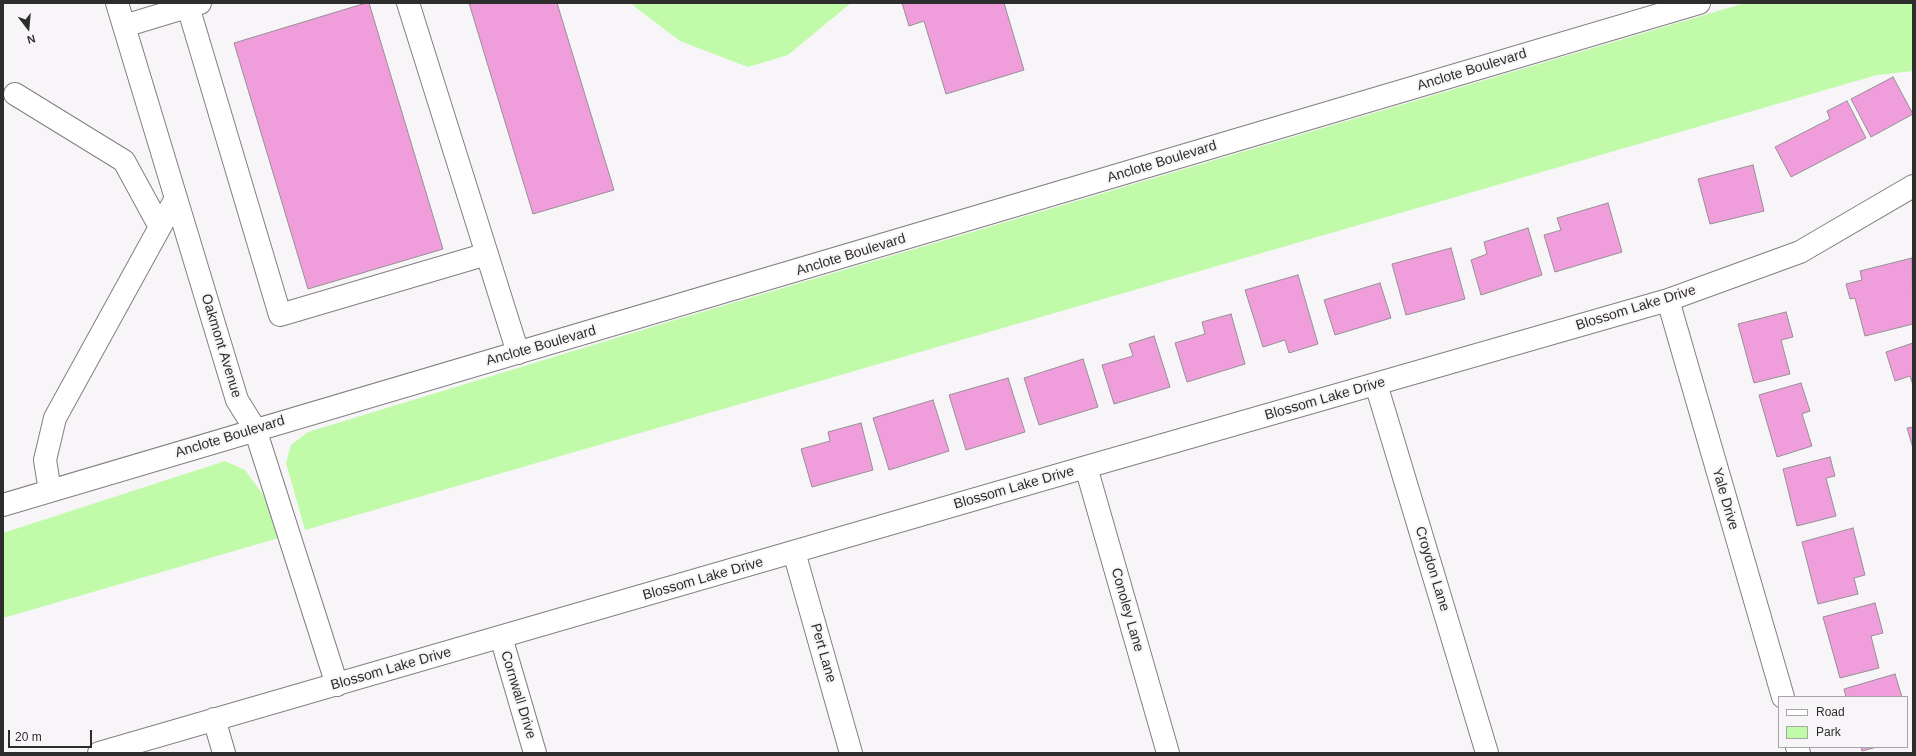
<!DOCTYPE html>
<style>
body{margin:0}
#map{position:relative;width:1916px;height:756px;overflow:hidden;background:#f8f5f8;font-family:Helvetica,sans-serif}
canvas{display:block}
.frame{position:absolute;inset:0;border:4px solid #2e2d2d;pointer-events:none}
.legend{position:absolute;left:1778px;top:696px;width:130px;height:52px;box-sizing:border-box;background:#f8f5f8;border:1px solid #a7a5a7;margin:0;padding:5px 7px;list-style:none;font-size:12px;color:#2e2d2d}
.legend li{display:flex;align-items:center;gap:8px;height:20px}
.legend b{width:20px;border:1px solid #a7a5a7}
.north{position:absolute;left:8px;top:8px;width:40px;height:40px;-webkit-text-stroke:3px #f8f5f8;paint-order:stroke;rotate:164deg;font-size:11px;font-weight:700;line-height:16px;text-align:center;color:#2e2d2d}
.north::after{content:'';display:block;margin:auto;width:14px;height:18px;background:#2e2d2d;clip-path:polygon(50% 0,100% 100%,50% 72%,0 100%)}
.scale{position:absolute;left:8px;top:730px;width:84px;height:18px;box-sizing:border-box;border:2px solid #2e2d2d;border-top:0;padding-left:5px;font-size:12px;line-height:14px;white-space:nowrap;color:#2e2d2d;-webkit-text-stroke:3px #f8f5f8;paint-order:stroke}
</style>
<div id="map">
<canvas width="1916" height="756"></canvas>
<div class="frame"></div>
<ul class="legend">
<li><b style="height:5px;background:#fff"></b>Road</li>
<li><b style="height:11px;background:#c1fba9"></b>Park</li>
</ul>
<div class="north">N</div>
<div class="scale">20 m</div>
</div>
<script>
const ctx = document.querySelector('canvas').getContext('2d');
ctx.lineJoin = 'round';
function fillPath(path, color) { ctx.fillStyle = color; ctx.fill(path, 'evenodd'); }
const shape = rows => new Path2D(rows.map(r => 'M' + r).join(''));
function stroke(path, color, width, dash) { ctx.strokeStyle = color; ctx.lineWidth = width; ctx.lineCap = dash ? 'butt' : 'round'; ctx.setLineDash(dash || []); ctx.stroke(path); }
function drawText(font, color, halo, rows, align = 'center') {
  ctx.font = font + ' Helvetica,sans-serif'; ctx.lineWidth = 4; ctx.setLineDash([]); ctx.textBaseline = 'middle'; ctx.strokeStyle = halo; ctx.fillStyle = color; for (const [text, x, y, turn = 0] of rows) {
    ctx.save(); ctx.translate(x, y); ctx.rotate((+turn || 0) * Math.PI / 180); ctx.textAlign = isNaN(turn) ? turn : align; if (halo) ctx.strokeText(text, 0, 0); ctx.fillText(text, 0, 0); ctx.restore();
  }
}
fillPath(shape([
 [630,3,851,3,788,55,748,67,680,41],
 [1745,3,1913,3,1913,71,1877,75,305,530,286,463,291,445,308,432,675,320],
 [225,461,245,470,264,496,279,538,3,618,3,533]
]), '#c1fba9');
const building = shape([
 [366,3,369,3,443,249,308,289,234,43,366,3],
 [469,3,557,3,614,190,533,214,469,3],
 [902,3,1004,3,1024,70,946,94,924,21,909,26,902,3],
 [1893,77,1913,114,1871,137,1851,99,1893,77],
 [1847,101,1866,138,1791,177,1775,147,1830,119,1827,111,1847,101],
 [1753,165,1764,211,1710,224,1698,179,1753,165],
 [1608,203,1622,252,1555,272,1544,235,1561,230,1557,218,1608,203],
 [1528,228,1542,275,1481,295,1471,260,1487,254,1484,242,1528,228],
 [1451,248,1465,299,1406,315,1392,264,1451,248],
 [1912,258,1913,324,1865,336,1855,298,1850,299,1846,284,1862,280,1860,271,1912,258],
 [1298,275,1318,344,1289,353,1285,340,1263,347,1245,290,1298,275],
 [1380,283,1391,318,1335,335,1324,300,1380,283],
 [1786,312,1793,337,1781,340,1790,374,1754,383,1738,324,1786,312],
 [1231,314,1245,364,1187,382,1175,343,1205,334,1202,322,1231,314],
 [1154,336,1170,387,1114,404,1102,365,1133,356,1129,344,1154,336],
 [1913,343,1913,385,1910,376,1895,381,1886,352,1913,343],
 [1083,359,1098,407,1039,425,1024,378,1083,359],
 [1008,378,1025,432,966,450,949,395,1008,378],
 [1801,383,1810,411,1802,414,1812,446,1777,457,1759,395,1801,383],
 [933,400,949,451,889,470,873,418,933,400],
 [861,423,873,470,812,487,801,449,830,441,828,432,861,423],
 [1913,427,1913,448,1907,428,1913,427],
 [1830,457,1835,476,1826,478,1836,516,1797,526,1783,469,1830,457],
 [1853,528,1865,575,1854,578,1858,594,1818,604,1802,542,1853,528],
 [1875,603,1883,633,1871,636,1879,668,1840,678,1823,617,1875,603],
 [1895,674,1902,697,1846,697,1844,689,1895,674],
 [1861,747,1877,747,1862,751,1861,747]
]);
fillPath(building, '#f09ddc');
stroke(building, '#949193', 1);
const minor = shape([
 [117,3,237,400,255,429,337,685],
 [187,3,280,315,487,254],
 [408,3,518,353],
 [124,26,200,3],
 [15,94,124,161,160,227],
 [1668,300,1783,697],
 [1376,384,1487,753],
 [1086,467,1168,753],
 [50,491,45,460,55,418,176,198],
 [3,505,1699,3],
 [794,552,851,753],
 [501,637,535,753],
 [214,719,224,753],
 [1797,747,1799,753],
 [99,753,1086,467,1668,300,1800,252,1913,186]
]);
stroke(minor, '#827f81', 24);
stroke(minor, '#fff', 22);
drawText('14px', '#2e2d2d', '#f8f5f8', [
 ["Anclote Boulevard",1472,70,-17],
 ["Anclote Boulevard",1162,162,-17],
 ["Anclote Boulevard",851,255,-17],
 ["Blossom Lake Drive",1636,308,-17],
 ["Oakmont Avenue",221,346,73],
 ["Anclote Boulevard",541,346,-16],
 ["Blossom Lake Drive",1325,399,-16],
 ["Anclote Boulevard",230,437,-17],
 ["Blossom Lake Drive",1014,488,-16],
 ["Yale Drive",1725,499,74],
 ["Croydon Lane",1432,569,73],
 ["Blossom Lake Drive",703,579,-16],
 ["Conoley Lane",1127,610,74],
 ["Pert Lane",823,653,74],
 ["Blossom Lake Drive",391,669,-16],
 ["Cornwall Drive",518,695,73]
]);
</script>
